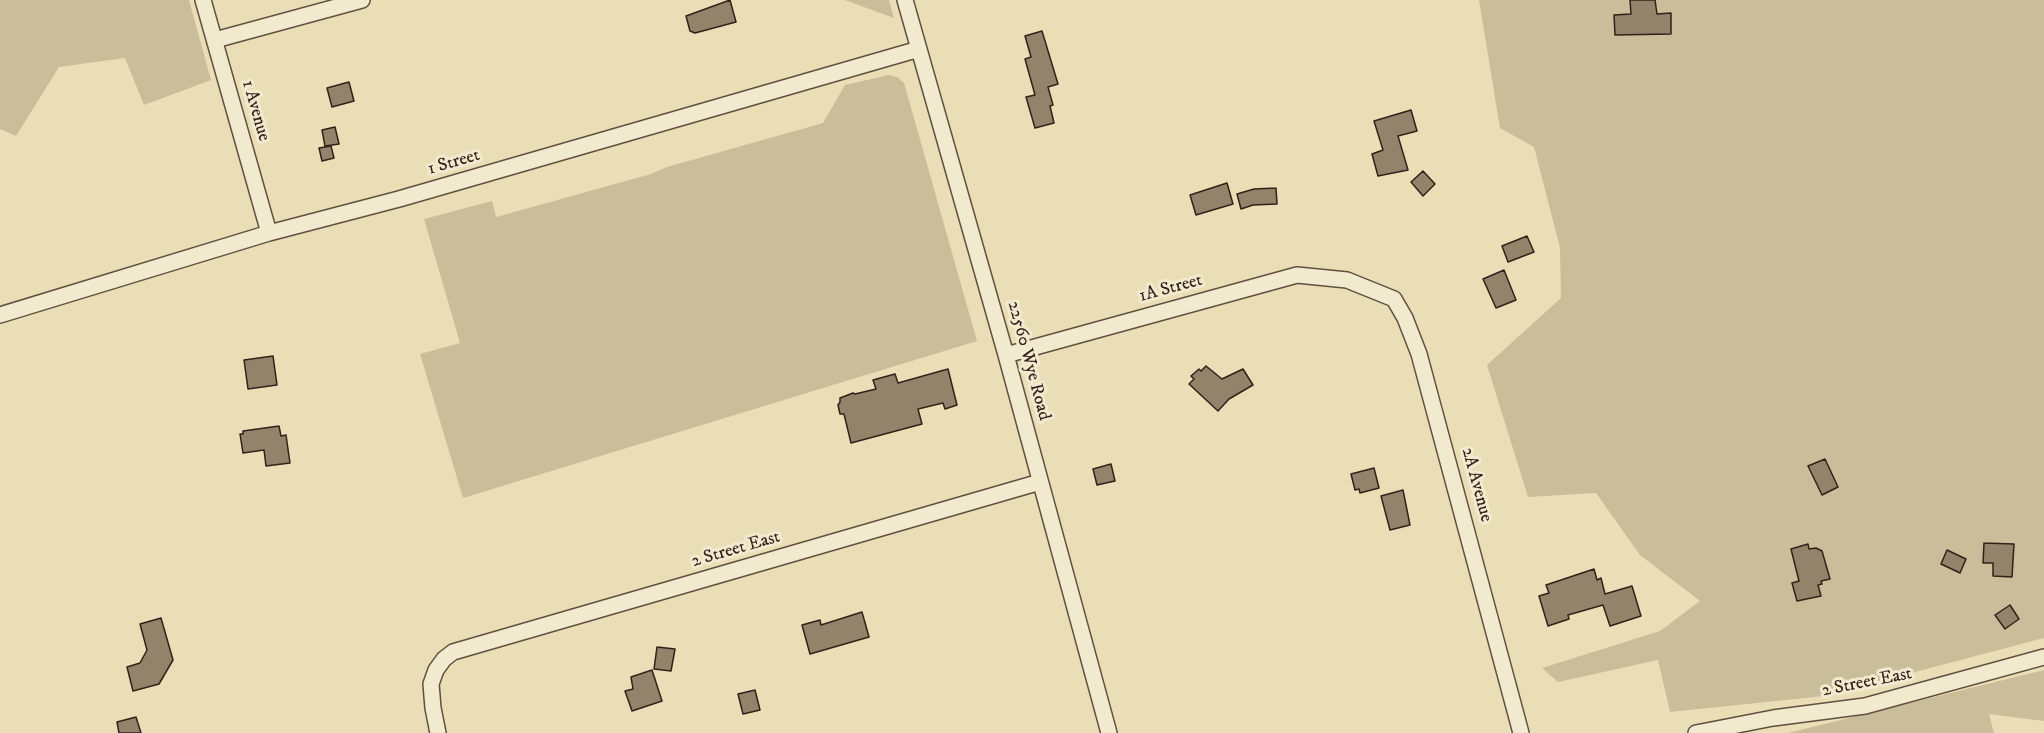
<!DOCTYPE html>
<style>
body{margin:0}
canvas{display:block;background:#e9deb5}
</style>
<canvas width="2044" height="733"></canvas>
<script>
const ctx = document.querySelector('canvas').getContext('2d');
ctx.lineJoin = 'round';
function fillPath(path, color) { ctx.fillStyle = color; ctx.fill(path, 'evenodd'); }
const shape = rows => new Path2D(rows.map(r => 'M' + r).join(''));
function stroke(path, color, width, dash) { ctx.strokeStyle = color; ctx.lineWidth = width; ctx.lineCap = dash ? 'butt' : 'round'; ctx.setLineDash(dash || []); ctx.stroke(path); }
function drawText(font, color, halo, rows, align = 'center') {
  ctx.font = font + ' "IM FELL DW Pica",serif'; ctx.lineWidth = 6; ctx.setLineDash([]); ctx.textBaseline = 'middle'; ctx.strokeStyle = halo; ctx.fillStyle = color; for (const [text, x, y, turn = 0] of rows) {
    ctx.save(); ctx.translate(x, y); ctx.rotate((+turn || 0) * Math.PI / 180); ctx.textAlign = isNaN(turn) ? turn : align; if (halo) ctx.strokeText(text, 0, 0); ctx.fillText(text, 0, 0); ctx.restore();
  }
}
fillPath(shape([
 [0,0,189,0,211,80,144,105,125,58,59,67,16,136,0,129],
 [845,0,889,0,894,18],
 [1479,0,2044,0,2044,638,1824,696,1670,712,1658,660,1558,682,1542,668,1660,631,1700,601,1640,555,1596,493,1528,497,1487,365,1561,298,1560,248,1534,147,1500,128],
 [889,75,897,77,904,83,977,341,463,498,420,354,460,343,424,219,492,201,496,217,651,174,667,167,823,123,845,85],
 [2044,670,2044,721,1989,714,1994,733,1788,733]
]), '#cabe9a');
const building = shape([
 [730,0,736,22,695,33,690,31,686,16,730,0],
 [1630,0,1655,0,1657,14,1671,13,1671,34,1615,35,1614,15,1631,14,1630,0],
 [1042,31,1058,84,1048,87,1053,105,1050,106,1054,123,1035,128,1026,97,1035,95,1025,59,1031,57,1025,36,1042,31],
 [349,82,354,101,332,107,327,88,349,82],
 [1411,110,1417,131,1398,136,1408,170,1378,176,1372,154,1383,150,1374,121,1411,110],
 [335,127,339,144,325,146,322,130,335,127],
 [331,146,334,158,322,161,319,148,331,146],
 [1423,171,1435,184,1423,196,1411,182,1423,171],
 [1227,183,1233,204,1196,215,1190,195,1227,183],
 [1276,188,1277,204,1253,205,1241,209,1237,194,1254,189,1276,188],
 [1527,236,1534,252,1508,262,1502,246,1527,236],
 [1504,270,1516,300,1496,308,1483,279,1504,270],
 [273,356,277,385,248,389,244,360,273,356],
 [1206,366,1222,379,1243,369,1253,385,1229,399,1218,411,1189,384,1194,379,1191,376,1199,369,1201,371,1206,366],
 [948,369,957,405,945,409,943,403,918,409,922,424,851,443,844,414,840,414,838,405,840,402,840,398,853,393,855,394,876,389,873,380,895,374,898,383,948,369],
 [279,426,281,436,286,435,290,463,266,466,264,450,243,453,240,434,243,434,243,431,279,426],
 [1825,459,1838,487,1822,495,1808,466,1825,459],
 [1111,464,1115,481,1097,485,1093,469,1111,464],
 [1374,468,1379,488,1360,493,1359,489,1355,490,1351,474,1374,468],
 [1403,490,1410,525,1390,530,1381,496,1403,490],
 [1984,543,2014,544,2012,577,1993,576,1993,563,1983,563,1984,543],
 [1808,544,1809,549,1816,548,1822,551,1830,579,1821,581,1822,584,1818,585,1821,596,1797,601,1792,583,1799,581,1791,549,1808,544],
 [1947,550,1966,559,1960,573,1941,564,1947,550],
 [1594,569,1597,580,1601,578,1605,594,1632,586,1641,616,1610,626,1603,605,1568,615,1569,619,1548,626,1539,596,1549,593,1546,585,1594,569],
 [2010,605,2019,619,2005,629,1995,615,2010,605],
 [862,612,869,637,810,654,802,625,820,620,821,625,862,612],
 [161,618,173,660,159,684,133,691,127,667,140,663,147,650,140,624,161,618],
 [657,647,675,649,671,671,654,669,657,647],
 [652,670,662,701,632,711,625,691,633,689,631,677,652,670],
 [755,690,760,710,743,714,738,694,755,690],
 [136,717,141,733,119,733,117,722,136,717]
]);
fillPath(building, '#92836a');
stroke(building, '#342019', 1.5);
const minor = shape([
 [203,0,269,233],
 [905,0,1006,355,1109,733],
 [215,40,362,0],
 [0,315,269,233,399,199,919,49],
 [1006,355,1297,275,1347,280,1394,299,1405,318,1419,354,1521,733],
 [438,733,433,708,431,684,436,670,444,659,453,652,1040,482],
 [1696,733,1773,718,1865,706,2044,657]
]);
stroke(minor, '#615040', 18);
stroke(minor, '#f1eacf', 15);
drawText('18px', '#342019', '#f1eacf', [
 ["1 Avenue",255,111,74],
 ["1 Street",454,163,-16],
 ["1A Street",1171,289,-15],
 ["22560 Wye Road",1028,361,75],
 ["2A Avenue",1476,485,75],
 ["2 Street East",736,550,-16],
 ["2 Street East",1867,683,-11]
]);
</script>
